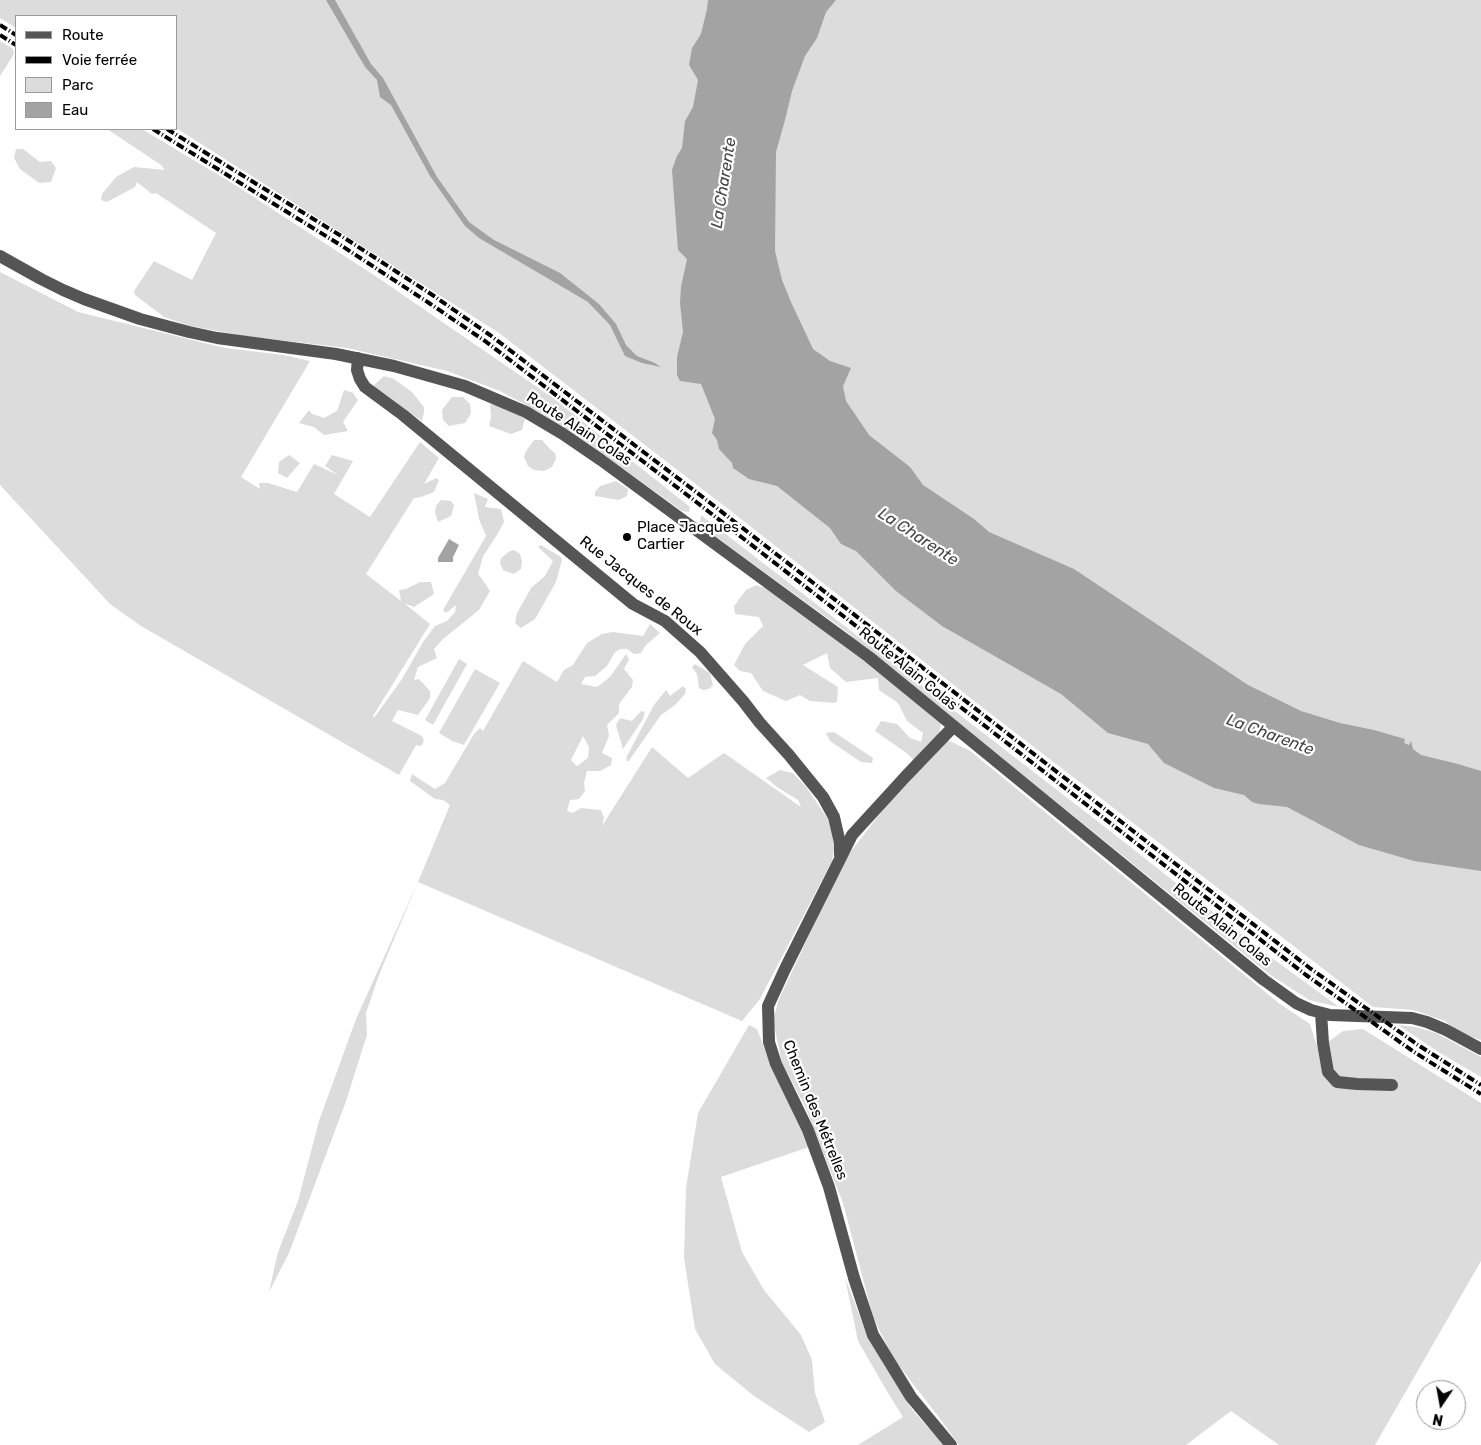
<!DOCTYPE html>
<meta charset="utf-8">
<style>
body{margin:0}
#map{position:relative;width:1481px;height:1445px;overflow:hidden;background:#fff;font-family:Rubik,sans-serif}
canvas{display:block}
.legend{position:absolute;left:15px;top:15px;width:162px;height:115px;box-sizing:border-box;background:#fff;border:1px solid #999;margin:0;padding:6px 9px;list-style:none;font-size:15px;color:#000}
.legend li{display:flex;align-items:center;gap:10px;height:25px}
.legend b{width:25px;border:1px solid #999}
.north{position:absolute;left:1416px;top:1380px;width:50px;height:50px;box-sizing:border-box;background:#fff;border:1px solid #999;border-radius:50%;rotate:192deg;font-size:14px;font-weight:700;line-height:20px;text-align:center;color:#000}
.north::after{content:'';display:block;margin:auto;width:18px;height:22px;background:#000;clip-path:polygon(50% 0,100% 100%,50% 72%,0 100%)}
</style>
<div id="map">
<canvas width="1481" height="1445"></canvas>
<ul class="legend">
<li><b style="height:6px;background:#555"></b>Route</li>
<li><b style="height:6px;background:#000"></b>Voie ferrée</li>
<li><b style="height:14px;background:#dcdcdc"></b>Parc</li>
<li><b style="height:14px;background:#a3a3a3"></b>Eau</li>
</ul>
<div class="north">N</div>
</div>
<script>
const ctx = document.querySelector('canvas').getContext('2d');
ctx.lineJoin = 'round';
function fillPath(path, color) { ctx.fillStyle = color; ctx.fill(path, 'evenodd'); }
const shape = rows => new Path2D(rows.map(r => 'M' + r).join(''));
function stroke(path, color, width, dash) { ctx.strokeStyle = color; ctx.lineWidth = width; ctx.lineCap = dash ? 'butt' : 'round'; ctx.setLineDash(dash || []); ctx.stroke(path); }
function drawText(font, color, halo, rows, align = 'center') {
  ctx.font = font + ' Rubik,sans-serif'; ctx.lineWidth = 4.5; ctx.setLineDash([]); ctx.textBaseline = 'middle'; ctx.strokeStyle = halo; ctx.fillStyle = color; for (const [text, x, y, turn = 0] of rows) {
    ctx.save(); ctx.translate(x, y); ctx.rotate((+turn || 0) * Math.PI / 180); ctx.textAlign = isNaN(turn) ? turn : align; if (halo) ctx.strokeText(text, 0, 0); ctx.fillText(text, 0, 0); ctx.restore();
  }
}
fillPath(shape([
 [0,0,1481,0,1481,1040,1462,1034,1445,1021,1413,1010,1373,1007,987,711,723,505,499,333,176,128,176,16,16,16,16,28,0,18],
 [0,41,13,49,14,54,0,76],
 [107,129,142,129,235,185,377,277,553,398,690,507,689,512,682,511,589,444,539,412,500,391,447,371,347,348,245,336,190,326,164,317,135,295,134,291,154,261,192,280,216,233,156,193,152,194,137,182,135,187,107,202,101,200,102,194,116,177,134,167,165,170,161,165],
 [16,149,23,149,40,162,51,161,56,168,51,182,39,183,20,169,14,158],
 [0,272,78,312,225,348,283,355,310,361,241,477,260,489,259,483,268,483,297,492,314,464,338,475,325,466,332,455,353,461,334,494,370,517,420,442,439,458,424,484,436,478,439,480,434,492,421,497,414,498,366,574,401,601,399,590,406,589,420,582,431,582,434,594,414,607,404,603,430,624,373,716,374,718,402,679,423,642,435,626,447,621,455,612,456,605,446,613,443,610,486,536,479,519,474,493,488,499,485,507,501,509,504,522,497,535,483,556,481,564,478,574,482,579,490,591,479,610,443,639,434,649,437,658,418,667,414,680,419,679,430,691,430,698,418,715,398,710,392,721,422,736,424,741,421,746,416,745,399,775,141,626,110,604,0,485],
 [384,376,394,379,412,392,424,407,424,412,422,421,406,410,376,400,374,385],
 [344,390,353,393,358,400,343,422,348,431,324,435,314,427,299,423,309,410,312,414,324,418,337,411],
 [452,397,463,397,470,404,471,413,465,423,449,426,443,420,442,410],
 [490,404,510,408,525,419,522,430,511,434,489,426,491,417],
 [534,440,542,440,550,449,555,453,556,459,552,467,544,471,534,470,528,466,524,457,526,451],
 [289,455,300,463,287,478,278,473,279,462],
 [616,481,628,489,627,496,619,500,595,496,595,492,600,486],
 [441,500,451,501,454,505,451,516,438,522,435,512,436,506],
 [701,515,1105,827,1264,952,1339,1007,1309,1000,1269,974,860,643,941,723,939,735,916,763,908,754,875,731,881,721,897,724,910,738,921,742,923,733,907,721,898,703,879,690,878,678,846,682,830,668,827,653,803,665,838,687,837,702,834,703,810,701,800,695,786,701,763,691,751,673,740,671,734,665,745,644,763,626,759,617,735,614,734,606,746,590,756,585,774,591,855,638,708,531,700,522],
 [541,545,561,557,562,560,556,582,535,619,521,628,515,623,517,613,531,588,545,576,553,561,538,547],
 [514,550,520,554,522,562,521,569,514,574,503,570,500,563,501,558,510,551],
 [650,624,660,633,646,645,641,653,634,654,627,649,621,649,615,652,607,666,595,676,585,677,581,684,597,687,610,677,626,654,629,659,624,669,633,680,632,687,619,704,619,713,607,725,609,736,602,753,612,758,611,765,600,771,587,771,584,783,585,791,579,799,570,800,567,811,573,813,581,808,601,810,604,818,602,826,652,747,688,778,724,753,801,807,798,800,777,787,766,778,780,770,793,773,807,788,829,821,835,843,832,861,760,999,742,1021,418,882,379,975,366,1013,367,1035,345,1104,289,1253,269,1292,278,1252,298,1201,319,1121,356,1019,418,882,450,805,443,800,435,799,410,781,412,774,435,789,445,783,474,734,480,728,483,731,523,661,557,682,564,670,573,665,587,643,602,634,613,632,643,636],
 [583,736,589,747,588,758,577,766,571,760],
 [459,659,467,664,433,725,425,720],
 [695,664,710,673,713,685,709,689,703,690,699,688,697,674,692,667],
 [475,669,500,683,464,745,452,741,439,733],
 [683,686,686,689,685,694,675,705,661,715,628,762,626,758,654,705,666,690,670,696],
 [641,711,645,712,643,719,623,749,616,725,620,718,632,721],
 [834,732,873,758,872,763,861,762,830,741,826,733],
 [947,740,969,750,1280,1004,1310,1024,1318,1049,1343,1031,1363,1029,1481,1103,1481,1261,1375,1445,1279,1445,1231,1411,1186,1445,959,1445,938,1416,893,1358,873,1317,843,1203,805,1106,782,1063,773,1020,779,999,845,859,889,802],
 [749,1025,757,1029,771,1065,800,1124,809,1147,721,1177,742,1252,764,1290,801,1335,812,1360,815,1393,825,1422,809,1432,754,1396,715,1364,695,1329,684,1258,686,1188,698,1113],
 [1398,1025,1416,1027,1436,1033,1481,1057,1481,1077,1440,1053],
 [845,1278,869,1340,913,1411,944,1445,858,1445,903,1417,888,1393,858,1341]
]), '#dcdcdc');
fillPath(shape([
 [326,0,335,0,371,64,383,78,437,177,469,222,494,240,560,273,599,304,616,324,626,345,637,356,655,363,661,367,642,363,625,356,610,325,588,302,479,238,465,226,430,176,391,105,380,97,377,80,365,67],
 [708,0,836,0,826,12,817,38,805,56,792,91,785,120,776,152,775,251,782,280,791,302,813,349,830,361,851,368,843,386,846,401,869,435,910,467,923,485,974,519,989,532,1074,569,1248,685,1301,711,1340,723,1374,730,1405,739,1404,743,1409,745,1411,741,1413,749,1421,755,1458,764,1481,771,1481,871,1414,861,1359,845,1287,807,1259,804,1252,802,1244,795,1214,788,1164,763,1148,744,1108,733,1061,694,942,626,896,591,856,551,841,544,830,528,777,486,749,479,733,468,732,463,719,449,717,440,712,433,715,419,701,384,680,381,677,375,677,357,683,332,680,303,681,287,687,259,678,250,672,170,677,156,682,148,685,121,693,107,698,80,689,65,692,48,701,34,707,9],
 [449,539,459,545,453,557,453,562,438,562,438,558]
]), '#a3a3a3');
stroke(shape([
 [0,256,41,279,63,290,84,299,140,319,189,332,217,338,336,354,394,366,465,386,526,412,563,434,601,460,869,657,1264,980,1296,1003,1311,1010,1330,1015,1412,1018,1427,1022,1446,1030,1481,1049],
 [358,358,357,370,360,379,365,387,403,415,633,604,665,621,700,652,743,701,760,723,789,755,823,797,834,817,840,843,840,855],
 [1321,1013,1323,1043,1328,1072,1337,1082,1357,1084,1392,1085],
 [951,1445,911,1397,873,1335,854,1278,829,1187,808,1130,776,1064,769,1042,768,1006,785,969,852,835,906,776,954,726]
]), '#555', 12);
stroke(shape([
 [0,25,16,35],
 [0,35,16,45],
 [153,129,342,246,429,303,485,341,695,501,1306,975,1414,1052,1481,1094],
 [167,129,346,239,434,296,490,335,700,495,1311,969,1418,1045,1481,1085]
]), '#000', 4, [8, 2.5, 1, 2.5]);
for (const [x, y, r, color] of [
 [627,537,5,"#000"]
]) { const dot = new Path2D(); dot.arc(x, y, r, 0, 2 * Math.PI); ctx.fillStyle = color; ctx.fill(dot); stroke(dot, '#fff', 2); }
drawText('15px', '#000', '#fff', [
 ["Route Alain Colas",579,429,33],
 ["Rue Jacques de Roux",641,586,38],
 ["Route Alain Colas",908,669,39],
 ["Route Alain Colas",1222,925,39],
 ["Chemin des Métrelles",815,1110,68]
]);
drawText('15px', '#000', '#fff', [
 ["Place Jacques",637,528],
 ["Cartier",637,545]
], 'left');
drawText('italic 16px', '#444', '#fff', [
 ["La Charente",724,183,-81],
 ["La Charente",918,537,33],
 ["La Charente",1270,735,20]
]);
</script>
